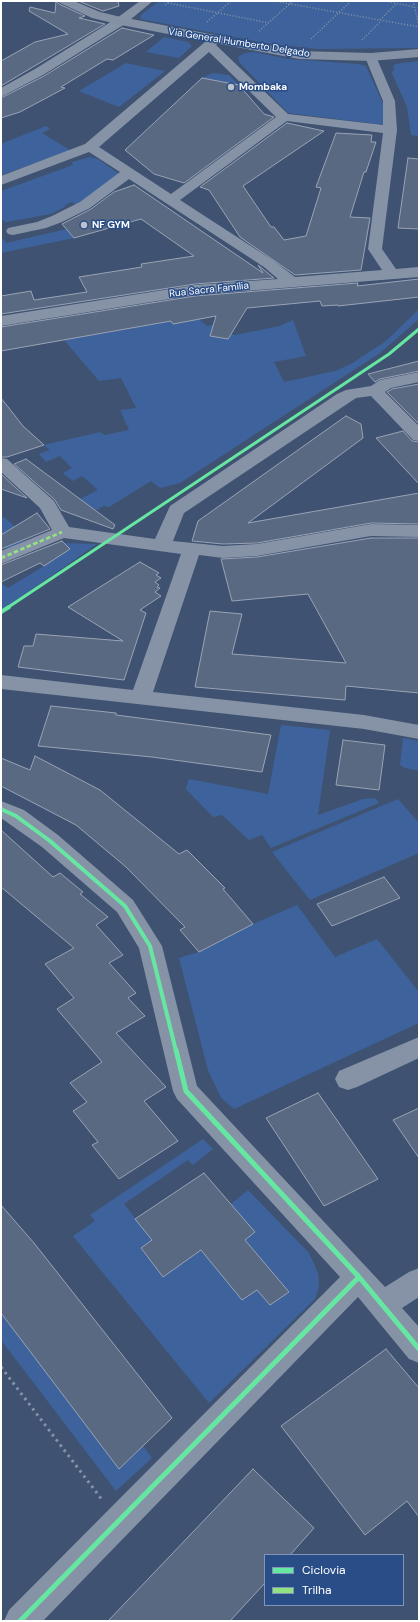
<!DOCTYPE html>
<meta charset="utf-8">
<style>
body{margin:0}
#map{position:relative;width:420px;height:1622px;overflow:hidden;background:#3f5271;font-family:"DM Sans",sans-serif}
canvas{display:block}
.frame{position:absolute;inset:0;border:2px solid #fff;pointer-events:none}
.legend{position:absolute;left:264px;top:1554px;width:140px;height:52px;box-sizing:border-box;background:#294d87;border:1px solid #7f94b7;margin:0;padding:5px 7px;list-style:none;font-size:12px;color:#fff}
.legend li{display:flex;align-items:center;gap:8px;height:20px}
.legend b{width:20px;border:1px solid #7f94b7}
</style>
<div id="map">
<canvas width="420" height="1622"></canvas>
<div class="frame"></div>
<ul class="legend">
<li><b style="height:5px;background:#66e7a1"></b>Ciclovia</li>
<li><b style="height:5px;background:#91e382"></b>Trilha</li>
</ul>
</div>
<script>
const ctx = document.querySelector('canvas').getContext('2d');
ctx.lineJoin = 'round';
function fillPath(path, color) { ctx.fillStyle = color; ctx.fill(path, 'evenodd'); }
const shape = rows => new Path2D(rows.map(r => 'M' + r).join(''));
function stroke(path, color, width, dash) { ctx.strokeStyle = color; ctx.lineWidth = width; ctx.lineCap = dash ? 'butt' : 'round'; ctx.setLineDash(dash || []); ctx.stroke(path); }
function drawText(font, color, halo, rows, align = 'center') {
  ctx.font = font + ' "DM Sans",sans-serif'; ctx.lineWidth = 3; ctx.setLineDash([]); ctx.textBaseline = 'middle'; ctx.strokeStyle = halo; ctx.fillStyle = color; for (const [text, x, y, turn = 0] of rows) {
    ctx.save(); ctx.translate(x, y); ctx.rotate((+turn || 0) * Math.PI / 180); ctx.textAlign = isNaN(turn) ? turn : align; if (halo) ctx.strokeText(text, 0, 0); ctx.fillText(text, 0, 0); ctx.restore();
  }
}
fillPath(shape([
 [159,1,419,1,419,48,318,49,271,44,140,19,141,15],
 [164,37,188,42,192,46,179,58,146,52],
 [254,52,289,59,359,64,366,66,384,106,385,125,288,113,239,62,238,57,245,53],
 [419,61,419,136,411,135,407,107,391,71,394,71,393,67,395,64],
 [126,63,165,71,119,107,79,91],
 [213,73,229,75,239,85,202,78],
 [46,126,50,129,42,133,73,152,58,155,1,175,1,144],
 [90,157,98,159,119,174,80,203,75,205,72,202,65,205,66,206,51,214,6,222,1,219,1,191,73,165,72,162],
 [67,229,74,238,1,253,1,236,6,243],
 [158,304,173,324,199,319,207,326,217,324,230,334,235,335,280,326,293,320,306,356,274,362,284,382,335,371,351,364,386,341,419,309,419,319,380,353,180,483,160,488,151,481,109,507,103,506,97,510,90,508,80,499,98,490,82,476,73,481,63,473,72,468,60,456,46,462,39,454,50,450,44,445,100,432,105,435,129,430,120,410,136,408,121,378,99,381,64,340,144,326],
 [4,517,28,538,9,551,1,543,1,518],
 [64,543,97,544,1,611,1,583,8,588,44,566,69,549],
 [281,725,330,730,318,815,363,799,375,798,379,803,271,848,262,835,249,840,222,815,213,817,186,789,189,779,268,794],
 [403,738,419,741,419,771,405,768,400,765],
 [398,799,419,823,419,853,310,900,272,852],
 [297,905,335,957,377,939,419,992,419,998,417,999,419,1002,419,1023,234,1109,221,1098,208,1070,179,958,199,952,253,924],
 [203,1139,213,1149,193,1165,188,1160,124,1204,152,1240,141,1249,163,1276,201,1250,242,1300,257,1290,270,1305,289,1292,245,1240,255,1232,231,1204,248,1190,309,1253,318,1273,319,1286,315,1299,209,1403,73,1236,95,1221,90,1215],
 [1,1313,119,1469,143,1446,152,1458,116,1491,1,1340]
]), '#3e639c');
const building = shape([
 [56,1,59,4,85,16,79,18,105,24,1,86,1,61,35,42,68,34,29,11,30,7,55,13,56,1],
 [78,1,118,1,119,6,103,11,78,1],
 [122,28,154,35,113,60,107,59,61,87,65,88,20,112,1,118,1,98,44,76,122,28],
 [202,78,239,85,264,114,274,117,184,183,154,174,125,150,202,78],
 [287,123,324,131,243,186,271,227,274,227,284,240,306,236,321,188,316,187,336,133,372,135,371,142,376,142,366,172,364,172,350,217,370,218,361,270,295,275,240,237,209,190,200,187,287,123],
 [408,158,419,159,419,229,398,228,408,158],
 [134,185,263,273,258,265,274,278,195,284,1,314,1,296,31,291,34,300,87,292,79,277,142,267,141,264,194,256,141,219,74,238,62,224,91,209,114,192,134,185],
 [419,279,419,297,338,306,338,305,322,306,320,301,247,308,228,339,210,336,216,316,173,324,171,321,1,351,1,327,195,296,358,283,357,286,419,279],
 [419,361,419,371,380,379,375,382,368,374,419,361],
 [419,384,419,424,387,392,392,389,419,384],
 [1,398,23,426,44,445,7,457,1,457,1,398],
 [346,416,361,424,363,438,248,523,419,493,419,524,371,523,257,543,223,544,192,541,198,521,346,416],
 [403,431,412,441,419,442,419,484,376,438,403,431],
 [26,459,115,525,113,529,61,510,55,500,14,464,26,459],
 [1,474,27,498,1,489,1,474],
 [37,513,50,529,1,549,1,535,37,513],
 [371,538,419,538,419,693,346,686,345,700,195,687,210,611,242,614,232,654,346,663,308,594,232,601,221,559,257,557,371,538],
 [62,541,70,549,44,566,40,563,1,582,1,565,62,541],
 [140,562,159,573,156,575,161,578,155,582,159,585,157,587,160,588,155,592,161,596,140,610,146,613,124,680,18,667,24,646,33,646,36,634,123,641,68,607,140,562],
 [51,706,116,713,116,715,271,735,262,772,152,757,38,746,51,706],
 [343,740,385,745,379,790,336,785,343,740],
 [35,756,100,790,179,854,187,850,225,888,223,889,253,924,199,952,180,930,185,927,126,867,76,825,1,786,1,758,30,770,35,756],
 [1,830,53,877,60,873,83,892,80,894,108,917,96,925,123,955,109,963,136,993,128,998,145,1016,116,1033,166,1087,144,1101,178,1141,119,1179,92,1145,98,1142,73,1111,87,1102,70,1083,102,1062,57,1009,74,998,45,964,74,948,1,887,1,830],
 [384,877,400,898,332,926,317,904,384,877],
 [318,1093,378,1179,324,1206,266,1118,318,1093],
 [419,1108,419,1158,393,1120,419,1108],
 [204,1173,255,1232,245,1240,289,1292,270,1305,257,1290,242,1300,201,1250,163,1277,141,1248,152,1240,135,1219,204,1173],
 [1,1205,34,1243,172,1418,119,1469,1,1313,1,1205],
 [386,1349,419,1388,419,1517,407,1501,365,1535,281,1426,386,1349],
 [253,1469,314,1528,290,1555,265,1555,265,1583,230,1621,108,1621,253,1469]
]);
fillPath(building, '#5a6982');
stroke(building, '#99a3b5', 1);
stroke(shape([
 [274,1,419,27],
 [385,1,414,7],
 [413,1,419,26],
 [168,3,269,23],
 [165,5,170,1],
 [380,20,397,3],
 [207,22,231,1],
 [259,31,293,1],
 [311,39,351,1],
 [362,40,381,21]
]), '#8693a7', 1.5, [1, 2]);
stroke(shape([
 [1,1367,103,1501]
]), '#8693a7', 3, [2.5, 4]);
fillPath(shape([
 [140,1,153,1,125,24,43,75,1,97,1,88,35,69,117,18,140,1],
 [215,36,221,40,216,45,288,114,383,125,383,101,365,57,367,54,375,54,395,101,397,130,382,249,396,269,419,267,419,277,195,295,1,326,1,316,195,285,278,279,264,267,129,179,90,208,62,222,46,228,13,235,8,234,6,231,8,228,37,222,52,216,80,202,120,172,89,152,1,185,1,176,85,144,205,42,215,36],
 [209,52,276,117,171,194,99,147,209,52],
 [287,121,383,133,368,249,382,270,295,277,274,261,180,200,287,121],
 [419,372,419,382,391,388,385,392,419,426,419,441,413,440,371,396,356,398,184,513,173,541,223,546,257,544,371,524,419,525,419,537,371,536,257,556,223,558,199,555,153,692,364,715,419,725,419,739,364,729,1,689,1,675,133,690,181,554,64,538,1,564,1,551,52,530,40,508,1,472,1,458,7,459,54,501,69,527,155,539,170,506,337,394,346,390,371,386,380,380,419,372],
 [1,801,24,810,58,835,133,900,162,946,197,1086,385,1287,409,1272,419,1268,419,1297,402,1308,419,1327,419,1363,409,1359,358,1297,43,1621,4,1621,9,1610,340,1277,177,1099,173,1091,139,948,117,912,42,847,1,818,1,801],
 [419,1037,419,1058,357,1087,348,1090,339,1087,335,1079,339,1071,419,1037]
]), '#8693a7');
fillPath(shape([
 [58,1,74,1,100,12,121,17,299,51,371,53,419,49,419,57,371,61,299,59,121,25,92,18,60,3,58,1]
]), '#8491a4');
stroke(shape([
 [1,558,62,532]
]), '#91e382', 2.5, [4.5, 2.5]);
stroke(shape([
 [7,608,389,354,419,329]
]), '#66e7a1', 3);
stroke(shape([
 [1,612,9,607],
 [1,809,16,816,50,841,125,906,150,946,176,1051]
]), '#66e7a1', 4);
stroke(shape([
 [176,1050,186,1091,359,1277,419,1349],
 [20,1621,359,1277]
]), '#66e7a1', 5);
for (const [x, y, r, color] of [
 [231,87,4,"#bcc2cd"],
 [84,225,4,"#bcc2cd"]
]) { const dot = new Path2D(); dot.arc(x, y, r, 0, 2 * Math.PI); ctx.fillStyle = color; ctx.fill(dot); stroke(dot, '#294d87', 1.5); }
drawText('10px', '#fff', '#294d87', [
 ["Via General Humberto Delgado",239,43,9],
 ["Rua Sacra Família",209,290,-6]
]);
drawText('bold 10px', '#fff', '#294d87', [
 ["Mombaka",239,87],
 ["NF GYM",92,225]
], 'left');
</script>
